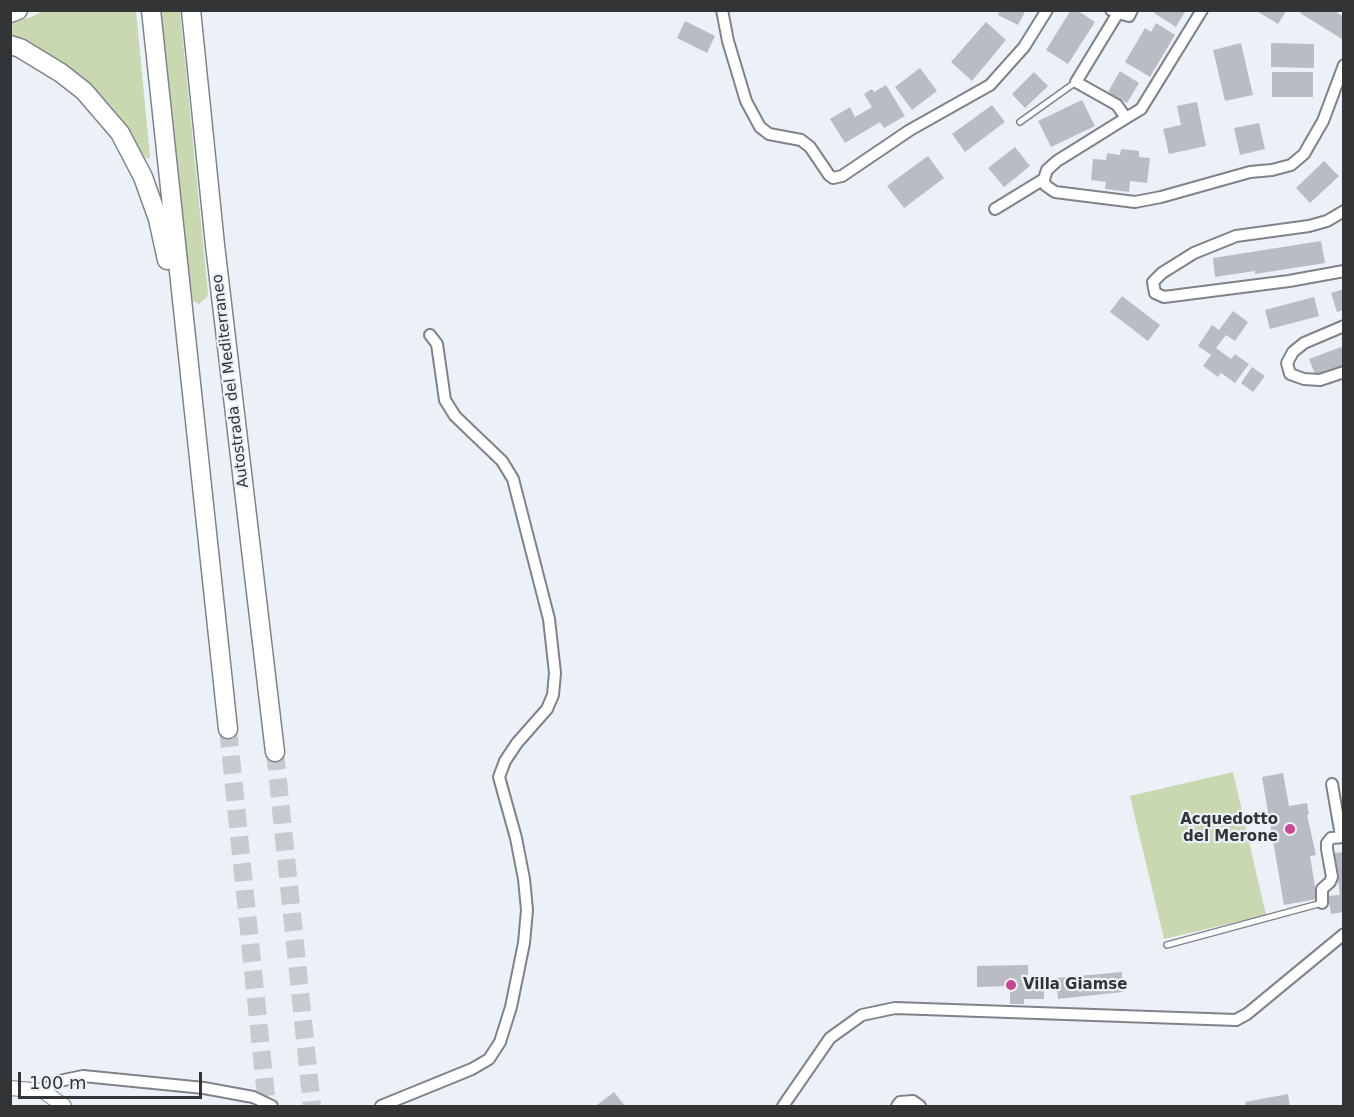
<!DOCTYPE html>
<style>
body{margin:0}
#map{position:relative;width:1354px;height:1117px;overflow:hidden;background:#ecf1f7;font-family:"DejaVu Sans",sans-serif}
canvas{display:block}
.frame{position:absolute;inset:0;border:12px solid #323436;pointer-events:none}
.scale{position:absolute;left:18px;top:1072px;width:184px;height:27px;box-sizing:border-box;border:3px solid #323436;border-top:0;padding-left:8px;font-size:18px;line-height:21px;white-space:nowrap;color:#323436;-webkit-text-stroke:4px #ecf1f7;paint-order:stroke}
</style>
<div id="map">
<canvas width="1354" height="1117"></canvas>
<div class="frame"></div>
<div class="scale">100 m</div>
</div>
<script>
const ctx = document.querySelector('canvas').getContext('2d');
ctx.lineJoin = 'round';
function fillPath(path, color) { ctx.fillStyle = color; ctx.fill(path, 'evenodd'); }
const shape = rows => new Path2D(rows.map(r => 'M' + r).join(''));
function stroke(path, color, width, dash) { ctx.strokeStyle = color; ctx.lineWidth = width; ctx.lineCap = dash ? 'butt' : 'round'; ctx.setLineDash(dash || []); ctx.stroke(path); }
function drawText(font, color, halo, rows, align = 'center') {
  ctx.font = font + ' "DejaVu Sans",sans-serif'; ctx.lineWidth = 4.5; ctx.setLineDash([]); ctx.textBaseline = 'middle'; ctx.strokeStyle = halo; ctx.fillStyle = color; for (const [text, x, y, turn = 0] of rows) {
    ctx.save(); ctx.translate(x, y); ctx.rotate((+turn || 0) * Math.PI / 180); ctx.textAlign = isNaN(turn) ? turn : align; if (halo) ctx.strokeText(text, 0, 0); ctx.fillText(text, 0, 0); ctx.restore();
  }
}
fillPath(shape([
 [43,11,136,11,150,156,149,159,142,156,128,129,111,106,82,76,49,54,11,37,11,23,31,17],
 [157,11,180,11,208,293,207,297,199,304,187,298],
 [1233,772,1266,915,1164,939,1130,796]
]), '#c9d8b1');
fillPath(shape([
 [1000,10,1026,10,1018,25,998,15],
 [1071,10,1077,10,1095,22,1068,64,1046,50],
 [1155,10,1186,10,1176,27,1154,13],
 [1255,10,1287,10,1278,24],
 [1302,10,1333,10,1344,17,1342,39,1300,13],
 [685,21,715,36,707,53,677,38],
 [986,22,1006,40,972,81,951,62],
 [1156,23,1175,35,1150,77,1125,62,1145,28,1151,32],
 [1241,43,1253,95,1225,101,1213,50],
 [1271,43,1314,44,1314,68,1271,67],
 [920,68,937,91,912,110,895,87],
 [1120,71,1139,83,1127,103,1108,92],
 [1034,72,1048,86,1025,108,1012,94],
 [1272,72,1313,72,1313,97,1272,97],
 [886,85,905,116,884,128,880,122,845,143,830,119,850,107,855,117,872,107,864,94,872,89,874,92],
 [1082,100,1095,126,1051,147,1038,121],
 [1197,102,1206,146,1169,154,1163,129,1181,125,1177,106],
 [992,105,1005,122,965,152,952,134],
 [1259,123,1265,149,1240,155,1234,128],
 [1015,147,1030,166,1004,187,988,168],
 [1121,149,1139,151,1139,157,1150,158,1147,183,1130,181,1129,192,1105,189,1106,182,1091,180,1093,159,1106,160,1107,153,1120,155],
 [928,156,944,178,904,208,887,186],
 [1324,161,1339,176,1310,203,1296,188],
 [1321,241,1325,263,1255,274,1255,271,1215,277,1213,258],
 [1344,289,1344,310,1337,312,1331,293],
 [1122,296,1160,325,1148,341,1110,312],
 [1314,297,1319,316,1270,329,1265,310],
 [1233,311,1248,322,1235,341,1226,335,1216,348,1231,359,1235,354,1249,364,1235,383,1221,373,1218,377,1203,366,1211,355,1198,346,1212,325,1219,330],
 [1341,347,1344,354,1344,370,1317,379,1309,359],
 [1252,367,1265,376,1253,392,1241,383],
 [1283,773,1289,806,1307,803,1309,814,1307,815,1316,855,1310,856,1317,899,1284,905,1262,777],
 [1344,852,1344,912,1331,914,1328,896,1340,895,1334,853],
 [1028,965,1028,984,1044,983,1044,999,1024,999,1024,1004,1010,1004,1010,986,977,987,977,966],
 [1122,972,1123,992,1058,999,1056,978],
 [614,1092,625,1106,598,1106,597,1105],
 [1288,1094,1290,1106,1246,1106,1245,1102]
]), '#b9bdc3');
stroke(shape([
 [228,729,267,1106],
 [275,752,312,1106]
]), '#c7cbd0', 18, [18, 9]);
const lane = shape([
 [1020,122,1076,82],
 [1167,945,1322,903]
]);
const street = shape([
 [722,10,728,41,746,101,760,127,769,134,801,140,810,147,829,175,833,178,842,176,910,130,990,85,1024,47,1047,10],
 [1118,13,1129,16,1132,10],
 [1126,118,1141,109,1202,10],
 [1044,179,1045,185,1055,192,1135,202,1161,197,1250,172,1272,170,1291,165,1304,154,1323,121,1344,65],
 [1044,179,1047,170,1057,161,1126,118,1117,105,1076,82,1118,13,1111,10],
 [995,209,1044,179],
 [1344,211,1327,221,1309,226,1236,236,1194,253,1162,273,1153,282,1155,293,1164,297,1289,281,1344,271],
 [1344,326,1304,343,1293,352,1287,363,1290,374,1304,379,1320,380,1344,372],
 [1332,784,1341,836],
 [1322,903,1322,889,1330,882,1332,877,1327,849,1327,843,1331,838,1344,837],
 [43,1091,59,1081,83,1076,204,1088,253,1097,272,1106],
 [381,1106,472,1069,489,1059,500,1042,511,1007,524,943,527,910,524,879,516,838,499,777,505,761,517,743,547,709,553,695,555,673,549,619,513,479,502,461,455,416,445,400,437,344,430,335],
 [783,1106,830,1038,862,1015,895,1008,1236,1020,1247,1014,1344,934],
 [897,1106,900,1102,913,1101,920,1106]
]);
const secondary = shape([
 [10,1088,43,1091,64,1106]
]);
const highway = shape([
 [151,10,228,729],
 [191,10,215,245,275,752],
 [10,13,18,10],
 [10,45,20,48,61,73,84,91,120,133,143,177,158,219,167,260]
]);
stroke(lane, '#7f8389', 8);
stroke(street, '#7f8389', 14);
stroke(secondary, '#7f8389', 16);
stroke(highway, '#7f8389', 21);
stroke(lane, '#fff', 5);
stroke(street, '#fff', 10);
stroke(secondary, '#fff', 14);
stroke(highway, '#fff', 18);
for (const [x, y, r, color] of [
 [1290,829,6,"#c84791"],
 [1011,985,6,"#c84791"]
]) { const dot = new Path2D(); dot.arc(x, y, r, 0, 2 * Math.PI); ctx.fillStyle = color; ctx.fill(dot); stroke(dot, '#ecf1f7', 2); }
drawText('15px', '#323436', '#ecf1f7', [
 ["Autostrada del Mediterraneo",231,381,-97]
]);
drawText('bold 15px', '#323436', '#ecf1f7', [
 ["Acquedotto",1278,820],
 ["del Merone",1278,837],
 ["Villa Giamse",1023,985,"left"]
], 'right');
</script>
